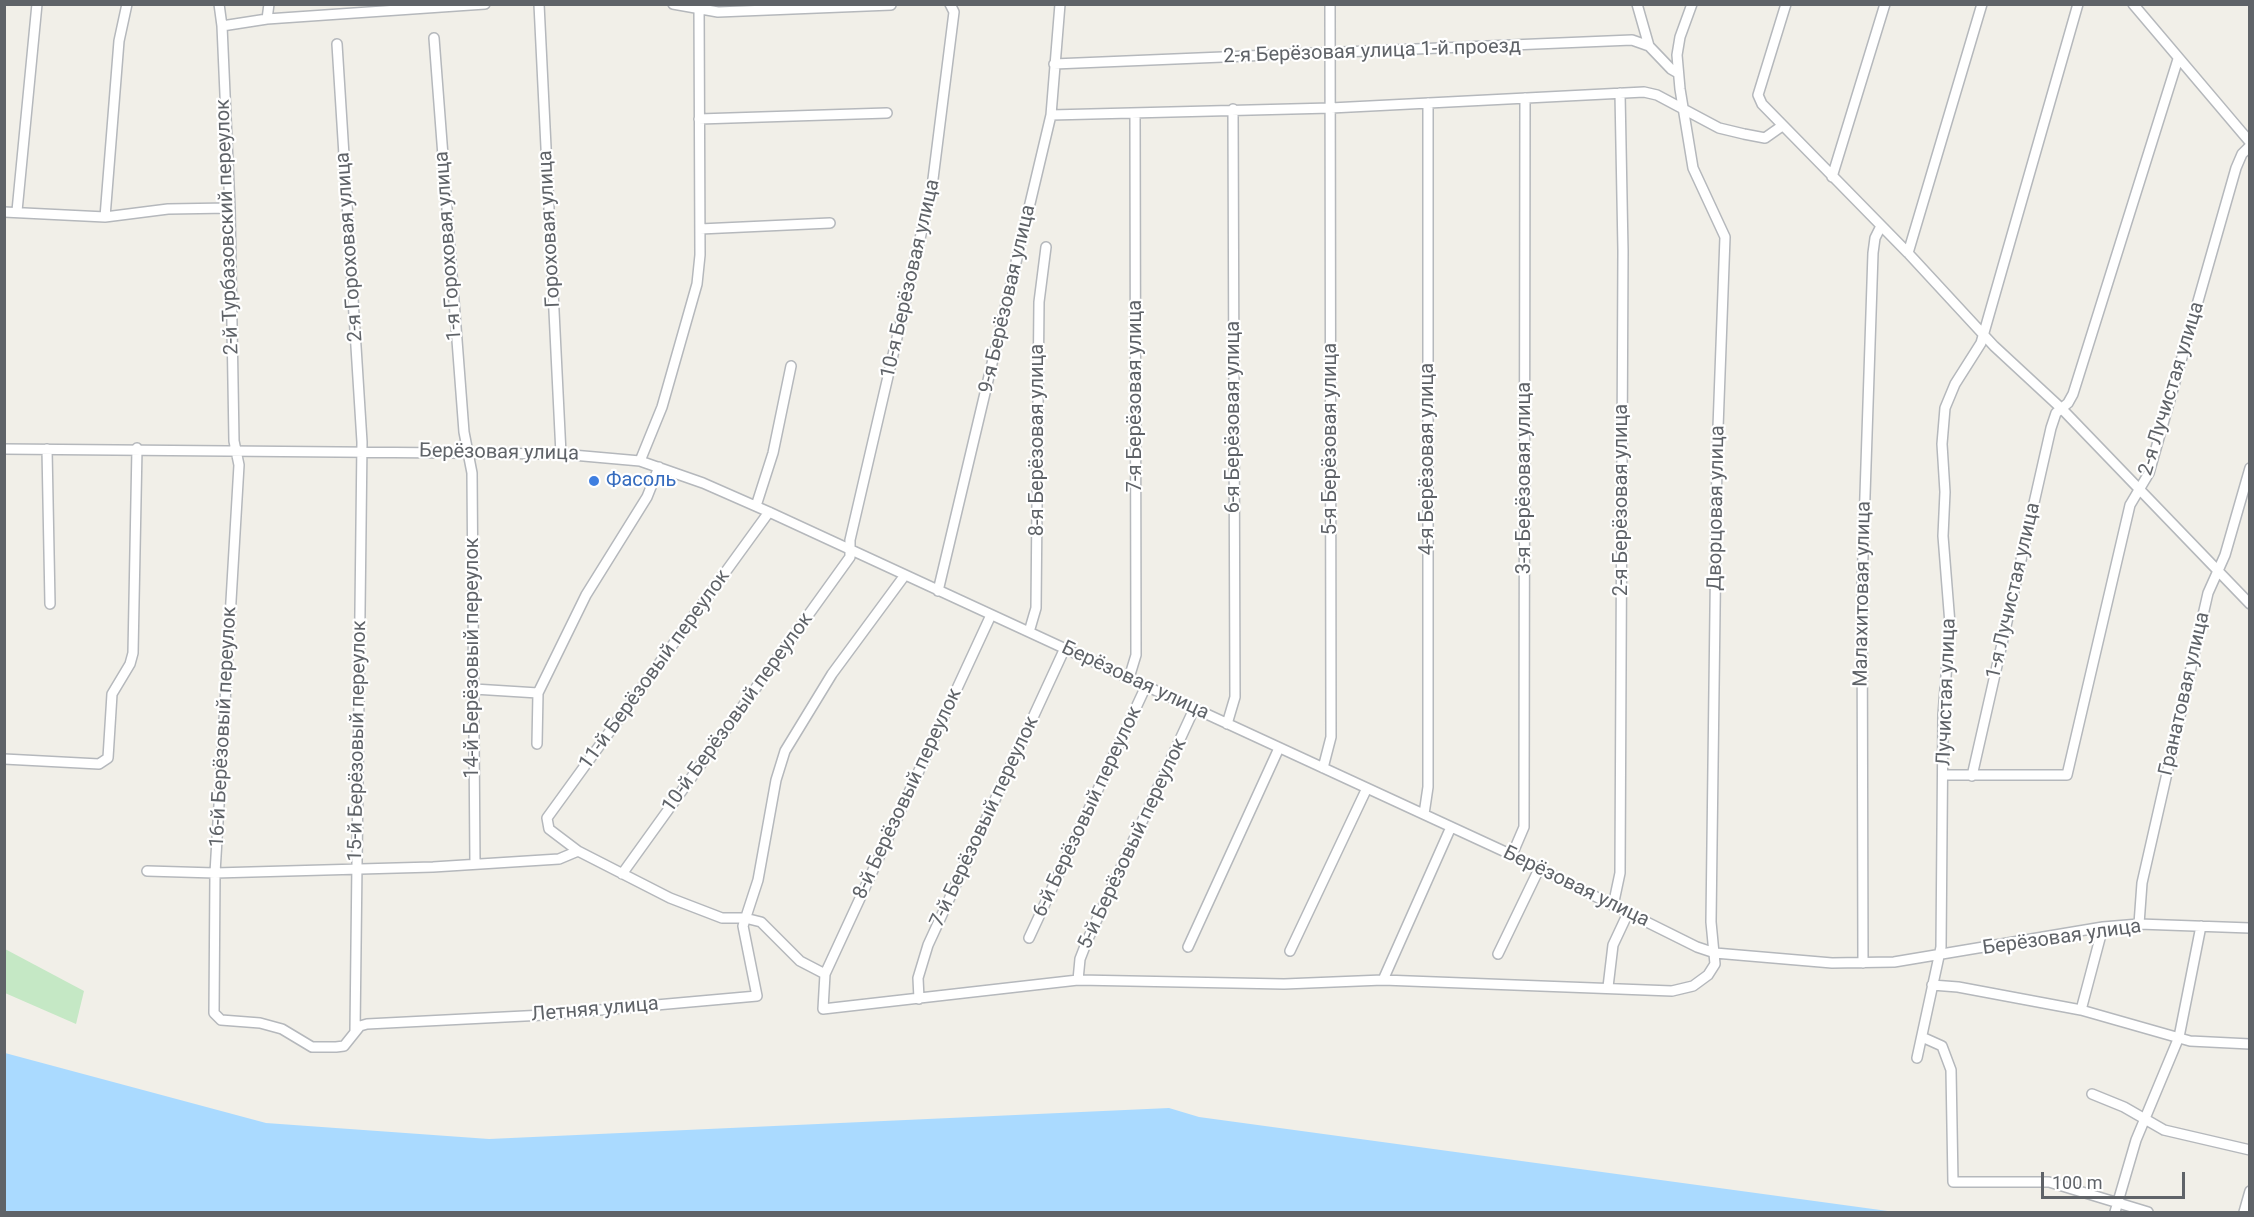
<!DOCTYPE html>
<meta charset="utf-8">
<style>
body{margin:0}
#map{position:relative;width:2254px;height:1217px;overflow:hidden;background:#f1efe8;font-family:Roboto,sans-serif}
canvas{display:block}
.frame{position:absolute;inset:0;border:6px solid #5f6368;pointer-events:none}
.scale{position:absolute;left:2041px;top:1172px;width:144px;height:27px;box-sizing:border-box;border:3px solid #5f6368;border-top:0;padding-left:8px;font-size:18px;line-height:21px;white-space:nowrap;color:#5f6368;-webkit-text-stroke:4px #fff;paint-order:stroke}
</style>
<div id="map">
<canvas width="2254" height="1217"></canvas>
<div class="frame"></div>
<div class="scale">100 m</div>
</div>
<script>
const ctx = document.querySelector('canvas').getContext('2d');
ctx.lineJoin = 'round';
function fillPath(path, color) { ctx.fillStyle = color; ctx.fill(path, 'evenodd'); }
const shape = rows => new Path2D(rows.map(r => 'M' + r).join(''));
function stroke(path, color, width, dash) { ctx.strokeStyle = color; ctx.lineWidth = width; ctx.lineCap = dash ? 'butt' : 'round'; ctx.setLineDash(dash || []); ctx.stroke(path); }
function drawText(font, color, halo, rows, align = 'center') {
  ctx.font = font + ' Roboto,sans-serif'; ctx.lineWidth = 4.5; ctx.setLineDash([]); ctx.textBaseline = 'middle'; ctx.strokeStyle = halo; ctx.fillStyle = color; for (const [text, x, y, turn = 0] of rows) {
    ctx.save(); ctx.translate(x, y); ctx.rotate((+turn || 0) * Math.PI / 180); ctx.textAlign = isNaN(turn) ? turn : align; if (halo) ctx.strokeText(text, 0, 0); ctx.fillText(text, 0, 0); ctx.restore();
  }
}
fillPath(shape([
 [5,949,84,991,76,1024,5,993]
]), '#c5e8c5');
fillPath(shape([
 [5,1053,266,1123,489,1139,1169,1108,1199,1117,1895,1212,5,1212]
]), '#aadaff');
const minor = shape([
 [219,4,222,26],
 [485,4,267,19,222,26,230,208,234,441,239,465,215,873,214,1013,221,1020,260,1023,282,1029,312,1047,336,1047,344,1046,360,1026,367,1024,544,1015,757,996,743,926,758,880,776,780,785,751,832,674,905,575],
 [539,4,561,454],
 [673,4,718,12,891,5],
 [1637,4,1649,46],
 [1786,4,1758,95,1762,104,1908,253,1994,346,2062,409,2250,604],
 [2133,4,2250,142],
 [267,19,269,4],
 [434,38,464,432,472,473,475,864],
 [337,44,362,442,355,1032],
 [1054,64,1632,40,1649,46,1671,69,1678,73],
 [1051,115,1331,108,1644,92,1657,95,1719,128,1744,134,1765,138,1782,126],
 [699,119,887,113],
 [1832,177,1885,4],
 [17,211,37,4],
 [4,212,105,217,168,209,230,208],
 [105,217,119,41,127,4],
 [700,229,830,223],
 [1908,253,1982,4],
 [4,449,561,454,640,461,703,483,769,512,1512,855,1697,947,1715,953,1832,963,1894,962,2103,927,2139,924,2250,928],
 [47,449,50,604],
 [640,461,662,407,697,284,700,255,699,4],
 [756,506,773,453,791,366],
 [769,512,547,818,549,829,578,851,670,898,722,918,745,918,761,922,800,961,825,974,823,1009,1078,980,1284,984,1383,980,1672,991,1693,986,1708,975,1715,964,1711,922,1717,455,1725,237,1693,168,1680,89,1677,55,1680,37,1692,4],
 [938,591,1051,115,1060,4],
 [1029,632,1036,608,1039,302,1046,247],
 [1129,678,1136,655,1135,114],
 [474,689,538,693],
 [1227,724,1235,697,1233,109],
 [537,744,538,693,586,595,647,497,659,467],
 [4,759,99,764,108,758,112,694,130,664,133,653,137,448],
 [1323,768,1331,737,1330,4],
 [1944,775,2067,775,2130,505,2149,473,2236,168,2242,154,2250,146],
 [1972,776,2051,428,2056,413,2068,403,2073,394,2178,59],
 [1424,814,1428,787,1428,103],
 [1512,855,1524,827,1525,98],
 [147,871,215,873,433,867,559,859,578,851],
 [622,874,850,557,850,540,932,187,954,12,950,4],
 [1613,906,1620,873,1623,251,1620,93],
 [2139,924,2142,883,2208,593,2225,555,2250,468],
 [1029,938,1146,686],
 [1188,947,1279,748],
 [1290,951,1367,788],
 [1498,954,1539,869],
 [1863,963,1862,586,1873,253,1875,238,1881,226],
 [825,974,991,615],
 [1078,980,1080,959,1087,941,1194,709],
 [1383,980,1451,827],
 [1932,985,1958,987,2081,1010,2190,1041,2250,1044],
 [1608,987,1613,945,1628,913],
 [919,999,918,978,928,945,1065,648],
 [2081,1010,2103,927],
 [1922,1037,1942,1046,1951,1070,1953,1182,2049,1182,2148,1212],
 [1917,1058,1941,947,1943,715,1950,624,1943,536,1945,492,1942,444,1945,408,1955,384,1981,343,2078,4],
 [2092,1094,2124,1107,2164,1130,2250,1150],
 [2115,1212,2136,1140,2179,1037,2201,926],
 [2244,1212,2250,1191]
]);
stroke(minor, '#b5b8bc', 12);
stroke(minor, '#fff', 9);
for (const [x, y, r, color] of [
 [594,481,6,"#3f7fe0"]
]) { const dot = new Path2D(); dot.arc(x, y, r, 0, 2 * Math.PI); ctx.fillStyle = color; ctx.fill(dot); stroke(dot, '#fff', 2); }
drawText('20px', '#5f6368', '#fff', [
 ["2-я Берёзовая улица 1-й проезд",1372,52,-2],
 ["2-й Турбазовский переулок",228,227,-92],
 ["Гороховая улица",550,229,-93],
 ["1-я Гороховая улица",449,246,-94],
 ["2-я Гороховая улица",350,247,-94],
 ["10-я Берёзовая улица",911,279,-77],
 ["9-я Берёзовая улица",1008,299,-77],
 ["2-я Лучистая улица",2172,389,-73],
 ["7-я Берёзовая улица",1136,396,-90],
 ["6-я Берёзовая улица",1234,417,-90],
 ["5-я Берёзовая улица",1331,439,-90],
 ["8-я Берёзовая улица",1038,440,-90],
 ["Берёзовая улица",499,453,1],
 ["4-я Берёзовая улица",1428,459,-90],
 ["3-я Берёзовая улица",1525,478,-90],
 ["2-я Берёзовая улица",1622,500,-90],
 ["Дворцовая улица",1717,508,-89],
 ["1-я Лучистая улица",2014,591,-77],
 ["Малахитовая улица",1863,594,-89],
 ["14-й Берёзовый переулок",473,658,-90],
 ["11-й Берёзовый переулок",655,670,-54],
 ["Берёзовая улица",1135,681,25],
 ["Лучистая улица",1947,692,-88],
 ["Гранатовая улица",2185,694,-77],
 ["10-й Берёзовый переулок",738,713,-54],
 ["16-й Берёзовый переулок",224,727,-87],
 ["15-й Берёзовый переулок",358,741,-89],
 ["8-й Берёзовый переулок",908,794,-65],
 ["6-й Берёзовый переулок",1088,812,-65],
 ["7-й Берёзовый переулок",985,822,-65],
 ["5-й Берёзовый переулок",1133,844,-65],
 ["Берёзовая улица",1576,887,26],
 ["Берёзовая улица",2062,938,-8],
 ["Летняя улица",595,1010,-5]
]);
drawText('20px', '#366cbe', '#fff', [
 ["Фасоль",606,481]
], 'left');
</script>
